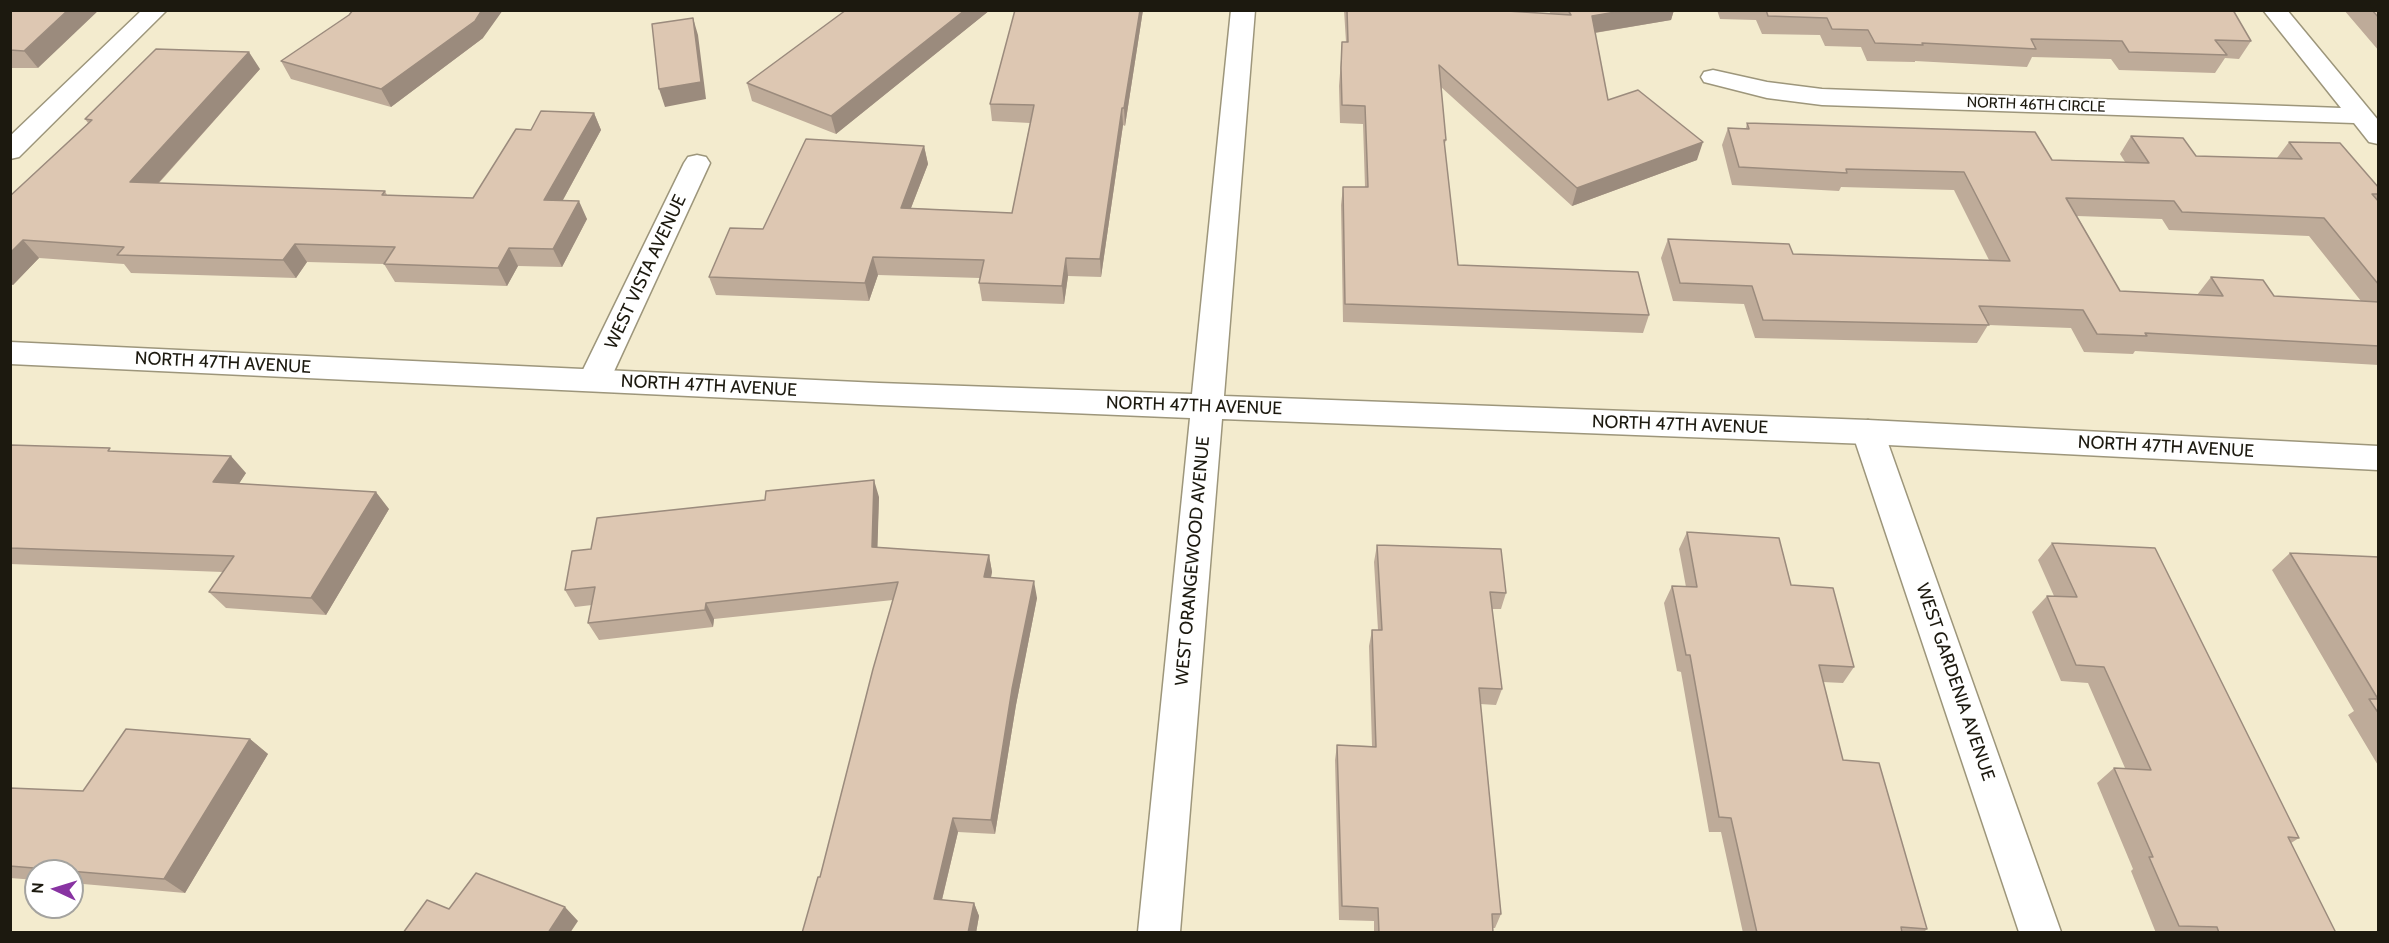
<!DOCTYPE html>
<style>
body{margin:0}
#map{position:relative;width:2389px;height:943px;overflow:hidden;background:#f3ebce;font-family:Cabin,sans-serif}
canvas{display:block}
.frame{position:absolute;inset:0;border:12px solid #1c190f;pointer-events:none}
.north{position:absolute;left:24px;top:859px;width:60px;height:60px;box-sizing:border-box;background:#fff;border:2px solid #a4a39f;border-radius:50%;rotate:274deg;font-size:16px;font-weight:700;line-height:24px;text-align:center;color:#1c190f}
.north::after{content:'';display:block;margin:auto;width:21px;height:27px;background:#8833a2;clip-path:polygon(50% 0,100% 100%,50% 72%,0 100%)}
</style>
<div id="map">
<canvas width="2389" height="943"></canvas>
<div class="frame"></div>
<div class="north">N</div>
</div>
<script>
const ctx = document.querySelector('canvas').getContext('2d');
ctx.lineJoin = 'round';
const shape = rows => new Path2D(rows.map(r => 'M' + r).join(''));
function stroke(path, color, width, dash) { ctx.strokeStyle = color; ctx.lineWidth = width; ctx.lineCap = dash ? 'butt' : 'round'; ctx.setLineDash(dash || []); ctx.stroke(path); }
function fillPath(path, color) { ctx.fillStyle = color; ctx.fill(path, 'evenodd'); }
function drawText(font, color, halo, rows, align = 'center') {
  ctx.font = font + ' Cabin,sans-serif'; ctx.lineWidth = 4.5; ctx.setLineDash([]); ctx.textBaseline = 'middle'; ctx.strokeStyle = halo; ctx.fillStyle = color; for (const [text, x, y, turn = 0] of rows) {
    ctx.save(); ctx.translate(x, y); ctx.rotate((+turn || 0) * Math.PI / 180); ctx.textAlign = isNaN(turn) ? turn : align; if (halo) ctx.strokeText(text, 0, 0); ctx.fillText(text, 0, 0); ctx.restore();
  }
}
const minor = shape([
 [142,10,167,10,19,157,10,159,10,136,142,10],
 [2263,10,2287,10,2378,120,2378,144,2369,142,2354,123,1822,105,1767,98,1704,82,1701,77,1704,72,1713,70,1767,82,1822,89,2341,108,2263,10],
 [697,155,706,157,710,163,610,380,605,388,594,391,583,388,578,380,684,163,688,157,697,155],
 [1868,420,1879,424,1884,432,2061,932,2019,932,1852,432,1857,424,1868,420]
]);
const tertiary = shape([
 [1231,10,1255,10,1224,396,1868,420,2378,446,2378,470,1868,444,1222,419,1180,932,1138,932,1190,418,879,405,10,364,10,342,879,383,1192,394,1231,10]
]);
stroke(minor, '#9d967b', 3);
stroke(tertiary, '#9d967b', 3);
fillPath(minor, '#fff');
fillPath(tertiary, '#fff');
fillPath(shape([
 [10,10,38,68,10,68],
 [846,10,990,10,836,134,752,101,747,83],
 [1015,10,1143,10,1125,126,1123,125,1101,277,1068,276,1064,304,982,301,979,283,980,278,878,275,869,301,716,295,709,277,763,229,924,146,928,164,911,208,1012,213,1030,123,992,121,990,104],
 [1344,10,1491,10,1551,14,1548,10,1674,10,1671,20,1595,33,1608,100,1697,160,1572,206,1441,87,1446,140,1444,147,1458,265,1649,315,1643,333,1343,322,1341,205,1343,187,1365,187,1363,124,1340,123,1339,86,1341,60,1342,42,1346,42],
 [1717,10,2233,10,2251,41,2239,59,2225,58,2215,73,2119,70,2111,59,2032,57,2027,67,1915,61,1915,62,1867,61,1861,47,1825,46,1820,35,1762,34,1756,20,1720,19],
 [2344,10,2379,10,2379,51],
 [349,15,483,38,391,107,291,79,281,61],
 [260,69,159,183,385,191,387,195,473,198,531,130,594,113,601,130,563,200,587,219,562,267,518,266,507,286,395,282,384,264,307,262,296,278,131,273,124,264,39,258,13,285,10,285,10,196,88,123,85,119],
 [1747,123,2052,160,2125,162,2120,154,2131,136,2196,156,2277,158,2289,142,2379,188,2379,365,2135,351,2133,354,2084,352,2071,328,1988,325,1977,343,1755,338,1744,304,1673,301,1661,258,1668,239,1793,254,1989,260,1954,190,1841,187,1839,191,1732,185,1722,145,1728,128,1746,128],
 [2077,216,2162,219,2169,230,2309,236,2361,301,2274,296,2211,277,2197,295,2120,291],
 [10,445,113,451,246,473,239,483,389,509,326,615,226,608,209,592,223,572,10,564],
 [879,497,877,547,989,555,992,572,991,578,1037,598,1016,705,995,834,958,832,942,900,974,903,979,916,976,933,802,933,820,877,893,600,714,619,713,627,599,640,588,623,592,605,575,607,565,590,591,549],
 [1687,532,1791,585,1854,667,1843,683,1823,682,1843,760,1927,929,1923,933,1743,933,1721,832,1709,832,1681,672,1677,671,1664,603,1672,586,1686,587,1679,549],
 [2052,543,2299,838,2291,843,2336,933,2156,933,2131,871,2133,869,2097,783,2114,768,2125,768,2088,683,2061,681,2032,612,2047,596,2054,596,2038,560],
 [1377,545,1506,593,1501,609,1492,609,1502,689,1496,705,1480,704,1501,914,1495,928,1493,928,1493,933,1374,933,1374,921,1339,920,1335,760,1337,745,1372,746,1369,646,1372,630,1378,630,1374,562],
 [2290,553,2379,557,2379,767,2348,715,2354,711,2272,570],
 [250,739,268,754,185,893,72,883,72,871,36,871,36,880,10,878,10,788,83,791]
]), '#beab99');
fillPath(shape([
 [68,10,99,10,38,68,24,51],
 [482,10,503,10,483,38,391,107,381,89],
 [965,10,990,10,836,134,831,116],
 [1140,10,1143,10,1125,126,1124,108],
 [1627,10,1674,10,1671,20,1587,34,1592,16],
 [693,18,698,35,706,99,665,107,659,89],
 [249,52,260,69,143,200,130,182],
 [1122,108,1123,125,1101,277,1100,259],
 [594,113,601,130,553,218,544,200],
 [1703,142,1697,160,1572,206,1577,188],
 [924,146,928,164,904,226,901,208],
 [579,201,587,219,562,267,553,249],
 [23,240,39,258,13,285,10,282,10,253],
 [295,244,307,262,296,278,283,260],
 [509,248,518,266,507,286,498,268],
 [873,257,878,275,869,301,865,283],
 [1066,258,1068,276,1064,304,1062,286],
 [231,456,246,473,229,499,213,482],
 [874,480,879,497,877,564,872,547],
 [376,492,389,509,326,615,311,598],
 [989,555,992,572,987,594,984,577],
 [1034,581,1037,598,1016,705,995,834,991,820,1012,689],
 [706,603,714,619,713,627,705,610],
 [250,739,268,754,185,893,164,879],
 [953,818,958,832,939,912,934,899],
 [974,903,979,916,976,933,968,933],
 [565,907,578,921,570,933,548,933]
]), '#9b8b7d');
const building = shape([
 [10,10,68,10,24,51,10,50,10,10],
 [353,10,482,10,475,21,381,89,281,61,349,15,353,10],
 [846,10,965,10,831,116,747,83,846,10],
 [1015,10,1140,10,1124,108,1122,108,1100,259,1066,258,1062,286,979,283,984,260,873,257,865,283,709,277,730,228,763,229,806,139,924,146,901,208,1012,213,1034,105,990,104,1015,10],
 [1347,10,1491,10,1571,15,1568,10,1627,10,1592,16,1608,100,1638,90,1703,142,1577,188,1439,65,1446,140,1444,140,1458,265,1638,272,1649,315,1345,304,1343,187,1368,187,1365,106,1342,105,1341,68,1342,42,1348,42,1347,10],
 [1766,10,2233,10,2251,41,2215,40,2227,55,2129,52,2122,41,2031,39,2036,49,1922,43,1923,45,1875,43,1868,30,1832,29,1827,18,1768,16,1766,10],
 [2372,10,2379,10,2379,18,2372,10],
 [693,18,701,82,659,89,652,24,693,18],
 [156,49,249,52,130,182,385,191,382,195,473,198,516,129,531,130,541,111,594,113,544,200,579,201,553,249,509,248,498,268,384,264,395,247,295,244,283,260,117,255,124,247,23,240,10,253,10,196,92,120,85,119,156,49],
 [1747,123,2035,132,2052,160,2149,163,2131,136,2183,138,2196,156,2302,159,2289,142,2340,143,2379,188,2379,194,2372,194,2379,202,2379,285,2324,218,2182,212,2174,201,2066,198,2120,291,2223,296,2211,277,2263,280,2274,296,2379,302,2379,346,2145,333,2147,336,2097,334,2083,310,1979,306,1989,325,1763,320,1752,286,1680,283,1668,239,1789,244,1793,254,2010,261,1964,172,1846,169,1847,173,1739,167,1728,128,1749,129,1747,123],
 [10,445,110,448,108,451,231,456,213,482,376,492,311,598,209,592,234,556,10,548,10,445],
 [874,480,872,547,989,555,984,577,1034,581,1012,689,991,820,953,818,934,899,974,903,968,933,802,933,818,877,820,877,873,669,898,582,706,603,705,610,588,623,595,587,565,590,572,551,591,549,597,518,765,500,766,491,874,480],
 [1687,532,1779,538,1791,585,1833,588,1854,667,1819,665,1843,760,1879,763,1927,929,1901,927,1902,933,1757,933,1731,818,1719,817,1690,655,1686,655,1672,586,1697,587,1687,532],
 [2052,543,2155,548,2299,838,2288,837,2336,933,2219,933,2217,927,2179,926,2149,857,2153,857,2114,768,2151,770,2104,667,2076,665,2047,596,2077,597,2052,543],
 [1377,545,1501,549,1506,593,1490,592,1502,689,1479,688,1501,914,1492,914,1493,933,1379,933,1378,908,1342,906,1337,745,1376,747,1372,630,1382,630,1377,545],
 [2290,553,2379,557,2379,714,2369,699,2378,699,2290,553],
 [126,729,250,739,164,879,10,866,10,788,83,791,126,729],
 [476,873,565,907,548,933,403,933,427,900,449,909,476,873]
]);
fillPath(building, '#ddc7b2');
stroke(building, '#9b8b7d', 1.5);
drawText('15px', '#1c190f', '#fff', [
 ["NORTH 46TH CIRCLE",2036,105,2]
]);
drawText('18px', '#1c190f', '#fff', [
 ["WEST VISTA AVENUE",646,272,-65],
 ["NORTH 47TH AVENUE",223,363,3],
 ["NORTH 47TH AVENUE",709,386,3],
 ["NORTH 47TH AVENUE",1194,406,2],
 ["NORTH 47TH AVENUE",1680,425,2],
 ["NORTH 47TH AVENUE",2166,447,3],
 ["WEST ORANGEWOOD AVENUE",1193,561,-85],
 ["WEST GARDENIA AVENUE",1955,682,71]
]);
</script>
